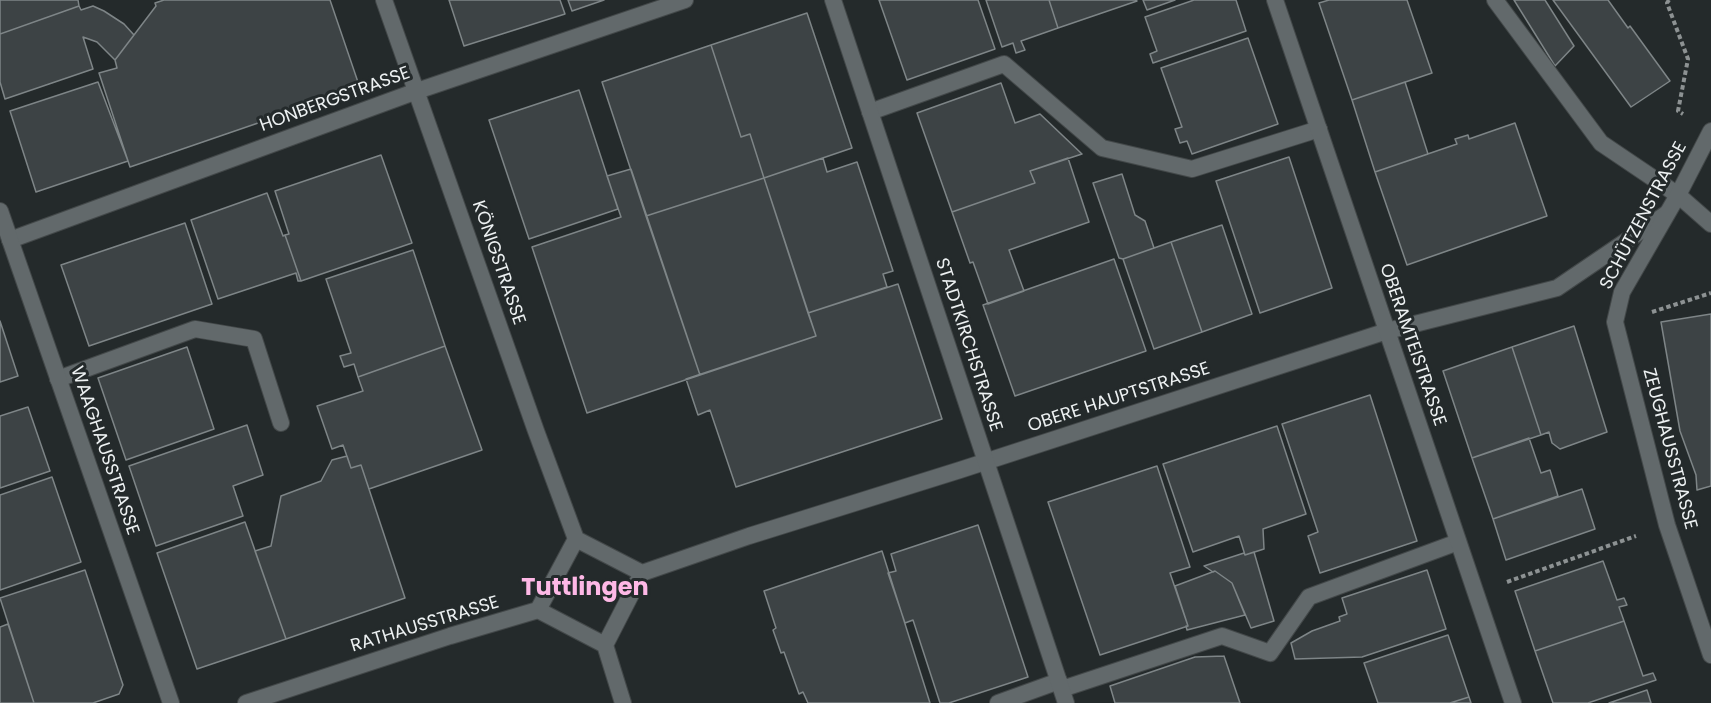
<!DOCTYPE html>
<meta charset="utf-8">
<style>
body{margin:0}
canvas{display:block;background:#242a2b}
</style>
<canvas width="1711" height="703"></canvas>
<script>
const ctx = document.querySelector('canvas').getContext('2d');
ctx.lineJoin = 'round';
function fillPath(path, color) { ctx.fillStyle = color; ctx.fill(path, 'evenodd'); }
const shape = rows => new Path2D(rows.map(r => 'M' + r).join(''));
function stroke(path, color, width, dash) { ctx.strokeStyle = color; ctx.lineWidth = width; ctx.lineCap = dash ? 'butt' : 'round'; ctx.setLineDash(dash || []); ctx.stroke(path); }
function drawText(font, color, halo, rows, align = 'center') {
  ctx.font = font + ' Poppins,sans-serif'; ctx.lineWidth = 6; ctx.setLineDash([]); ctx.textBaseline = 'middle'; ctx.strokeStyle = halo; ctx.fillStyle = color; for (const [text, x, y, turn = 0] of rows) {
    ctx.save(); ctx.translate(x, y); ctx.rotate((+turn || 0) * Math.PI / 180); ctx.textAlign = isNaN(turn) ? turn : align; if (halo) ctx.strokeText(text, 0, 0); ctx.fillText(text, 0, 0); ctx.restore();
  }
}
const building = shape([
 [0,0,78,0,79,6,0,34,0,0],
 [164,0,330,0,360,88,130,167,99,73,117,68,115,60,156,6,155,3,164,0],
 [449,0,560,0,565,14,464,46,449,0],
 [568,0,604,0,572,11,568,0],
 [879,0,978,0,995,49,907,80,879,0],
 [986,0,1049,0,1058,28,1021,41,1025,50,1016,53,1013,43,1002,47,986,0],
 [1049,0,1136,0,1137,1,1058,28,1049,0],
 [1143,0,1175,0,1147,10,1143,0],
 [1194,0,1236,0,1246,31,1153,63,1150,54,1157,51,1145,17,1194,0],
 [1329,0,1407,0,1432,73,1352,100,1319,3,1329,0],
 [1514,0,1545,0,1574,46,1555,66,1514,0],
 [1553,0,1608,0,1628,28,1630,26,1670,81,1631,107,1553,0],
 [79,6,81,10,93,6,104,11,124,24,134,35,115,60,97,42,83,37,93,69,5,99,0,82,0,34,79,6],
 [807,13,852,148,764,178,750,134,741,137,711,45,807,13],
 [1248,38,1278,124,1192,154,1187,141,1180,143,1175,129,1182,127,1161,68,1248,38],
 [711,45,741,137,750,134,764,178,646,216,602,82,711,45],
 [98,82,128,161,36,192,10,111,98,82],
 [1405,82,1428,154,1375,172,1352,100,1405,82],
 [1001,83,1015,123,1040,114,1082,154,1030,171,1035,183,952,212,917,113,1001,83],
 [579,90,618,209,529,239,489,120,579,90],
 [1515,123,1547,216,1407,265,1375,172,1457,144,1455,139,1468,135,1469,139,1515,123],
 [381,155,412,243,301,281,285,235,289,234,275,191,381,155],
 [1289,157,1332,288,1260,313,1216,181,1289,157],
 [823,158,827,172,857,162,893,271,883,274,887,287,808,313,764,178,823,158],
 [1068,158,1089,222,1009,250,1024,291,988,304,973,262,970,263,952,212,1035,183,1030,171,1068,158],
 [631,169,700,375,587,413,532,247,621,217,607,176,631,169],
 [1122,174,1135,215,1145,221,1154,248,1123,259,1119,258,1093,183,1122,174],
 [764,178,816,336,700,375,646,216,764,178],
 [267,193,283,236,285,235,301,281,298,281,296,273,218,299,191,220,267,193],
 [185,223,212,304,89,346,61,265,185,223],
 [1222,225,1252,314,1202,332,1171,242,1222,225],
 [1171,242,1202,332,1154,349,1123,259,1171,242],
 [413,250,445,346,358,377,354,364,344,367,340,356,351,353,326,279,413,250],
 [1114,259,1146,351,1015,396,983,305,1114,259],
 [898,284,942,419,736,487,710,410,698,415,686,379,816,336,808,313,898,284],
 [1711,314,1711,486,1697,490,1696,475,1680,431,1661,322,1711,314],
 [0,321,18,376,0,382,0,321],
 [1574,326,1607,432,1560,449,1552,443,1549,432,1541,435,1512,347,1574,326],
 [445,346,482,450,369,489,361,465,351,468,343,445,332,449,317,406,363,391,358,377,445,346],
 [187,347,214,429,126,460,98,378,187,347],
 [1512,347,1541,435,1472,458,1443,371,1512,347],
 [1370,395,1417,541,1320,573,1308,536,1318,532,1282,424,1370,395],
 [28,407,50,471,0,488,0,416,28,407],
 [247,425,263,475,233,486,243,516,156,546,129,466,247,425],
 [1277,426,1306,514,1263,529,1264,549,1245,555,1239,536,1193,552,1163,464,1277,426],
 [1529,438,1541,473,1550,470,1558,496,1493,519,1472,458,1529,438],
 [347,456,351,468,361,465,405,598,286,639,255,551,271,546,281,496,321,481,332,460,347,456],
 [1157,466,1190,567,1170,573,1188,626,1100,655,1048,502,1157,466],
 [52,477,81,562,0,590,0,495,52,477],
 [1582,489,1595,529,1506,560,1493,519,1582,489],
 [245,522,286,639,197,669,157,553,245,522],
 [978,525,1028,677,949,703,940,703,913,620,905,623,888,573,896,571,891,554,978,525],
 [882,551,930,703,808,703,803,692,799,694,784,652,781,653,773,630,776,628,764,591,882,551],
 [1254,552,1274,621,1251,628,1232,583,1215,571,1213,572,1204,566,1244,553,1245,555,1254,552],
 [1603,561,1617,600,1624,598,1627,605,1619,607,1624,621,1535,651,1515,591,1603,561],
 [85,570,123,685,119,694,93,703,34,703,0,598,85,570],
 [1427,570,1446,629,1362,657,1295,659,1291,643,1312,631,1340,621,1339,617,1347,614,1342,598,1427,570],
 [1215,571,1232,583,1245,615,1187,630,1186,626,1188,626,1175,586,1215,571],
 [1624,621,1643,676,1653,673,1656,680,1588,703,1553,703,1535,651,1624,621],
 [8,624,34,703,0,703,0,627,8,624],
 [1448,635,1469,697,1450,703,1378,703,1364,663,1448,635],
 [1224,656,1240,703,1115,703,1110,686,1195,657,1224,656],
 [1647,690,1651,703,1609,703,1647,690],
 [1469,697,1471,703,1450,703,1469,697]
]);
fillPath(building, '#3d4345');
stroke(building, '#7e8587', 1.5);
const service = shape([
 [870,112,1004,64,1102,148,1192,169,1319,129],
 [58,379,195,329,254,339,281,423],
 [1062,689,1222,636,1270,653,1309,597,1458,542],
 [998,703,1059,681]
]);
const pedestrian = shape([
 [384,0,536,431,576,539],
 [10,240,417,91,685,0],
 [576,539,642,573,749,536,960,470,1387,331],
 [538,610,605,645,642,573],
 [605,645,623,703],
 [246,703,450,636,538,610,576,539]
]);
const minor = shape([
 [833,0,1066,703],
 [1275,0,1513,703],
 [1495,0,1601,143,1678,195],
 [0,211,171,703],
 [1387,331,1557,288,1666,214]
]);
const tertiary = shape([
 [1711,131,1678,195,1622,292,1615,322,1667,525,1711,655],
 [1678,195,1711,224]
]);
stroke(service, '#434849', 18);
stroke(pedestrian, '#434849', 18);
stroke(minor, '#434849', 18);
stroke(tertiary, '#434849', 18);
stroke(shape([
 [1669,0,1667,3,1688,59,1678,111,1683,114],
 [1652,312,1711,293],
 [1507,582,1636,536]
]), '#8d9293', 4, [4.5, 3]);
stroke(service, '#62696b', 16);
stroke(pedestrian, '#62696b', 16);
stroke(minor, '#62696b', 16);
stroke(tertiary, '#62696b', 16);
drawText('18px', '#edf1f2', '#242a2b', [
 ["HONBERGSTRASSE",335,100,-20],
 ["SCHÜTZENSTRASSE",1644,216,-62],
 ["KÖNIGSTRASSE",498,263,71],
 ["STADTKIRCHSTRASSE",968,345,72],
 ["OBERAMTEISTRASSE",1412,345,71],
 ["OBERE HAUPTSTRASSE",1119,398,-18],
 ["ZEUGHAUSSTRASSE",1669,449,75],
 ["WAAGHAUSSTRASSE",104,451,71],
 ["RATHAUSSTRASSE",425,625,-17]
]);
drawText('bold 24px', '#feb8e6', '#242a2b', [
 ["Tuttlingen",585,589]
]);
</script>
